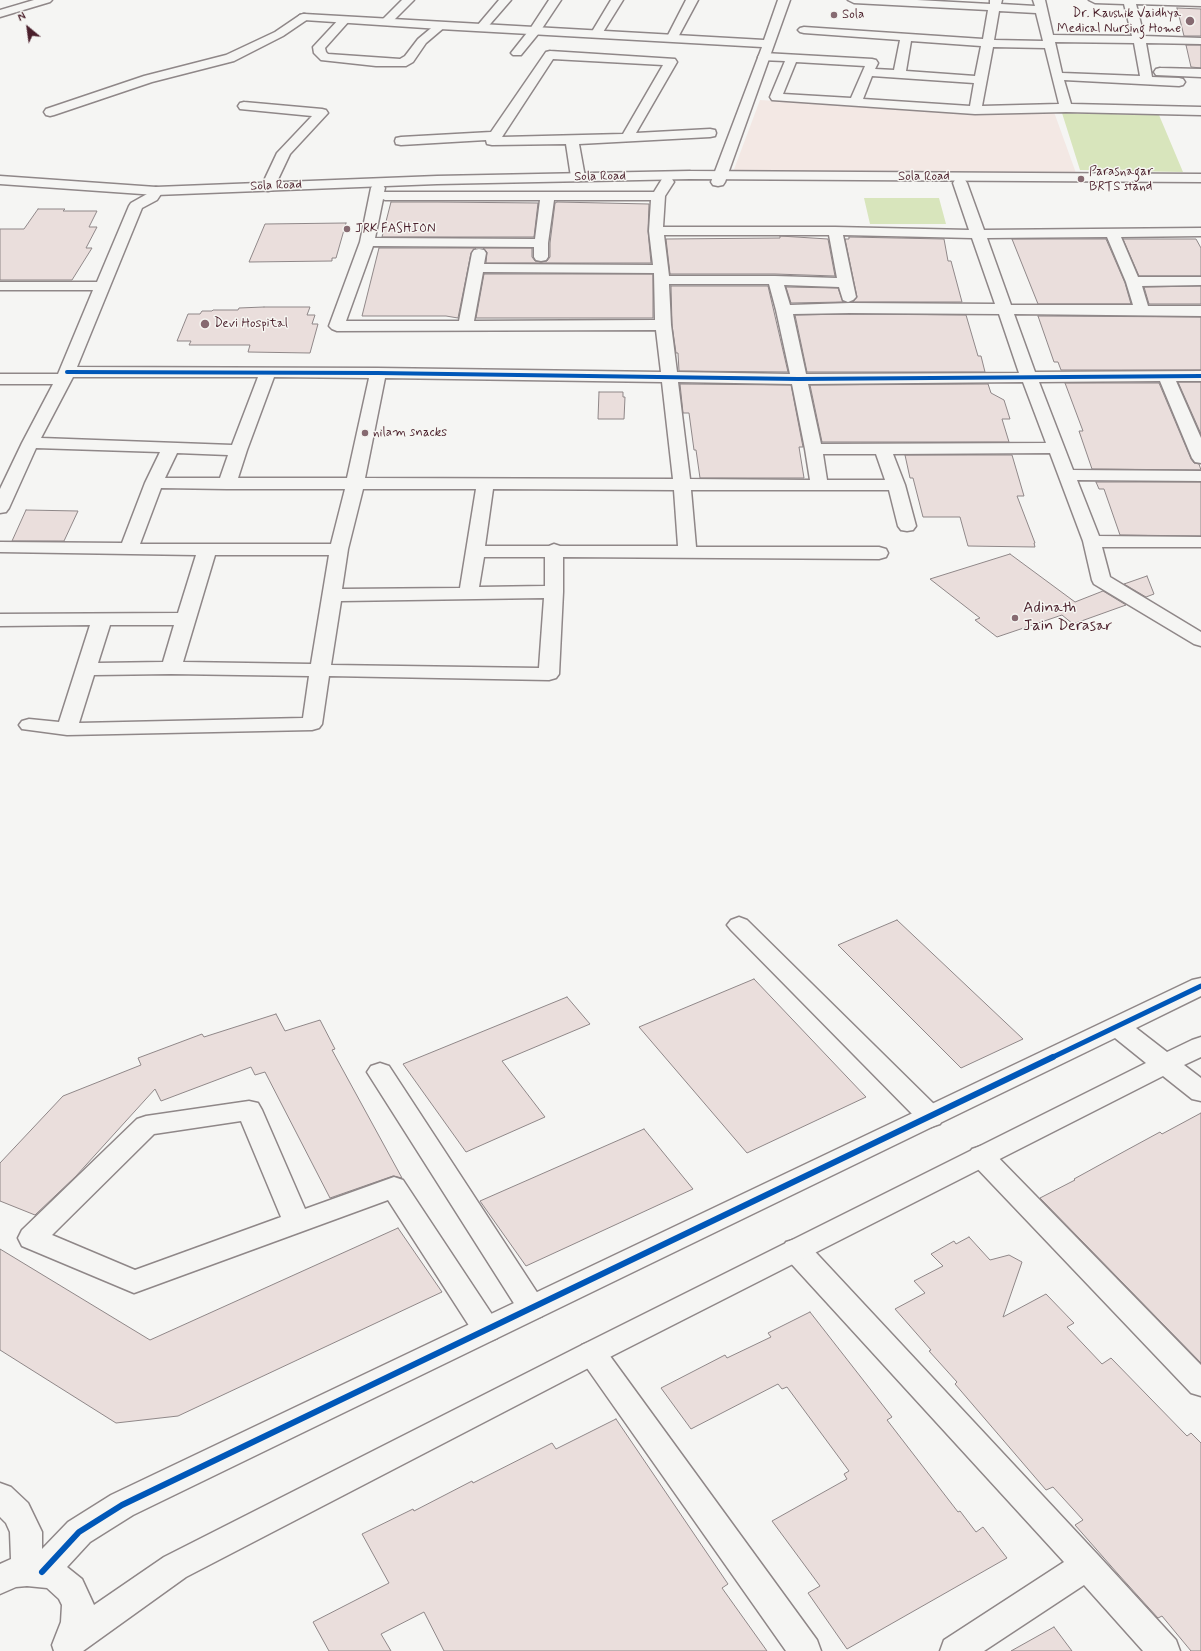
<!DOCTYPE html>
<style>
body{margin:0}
#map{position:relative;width:1201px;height:1651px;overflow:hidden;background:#f5f5f3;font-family:Mynerve,sans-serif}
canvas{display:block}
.north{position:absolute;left:8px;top:8px;width:40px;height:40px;-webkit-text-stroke:3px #f6f6f2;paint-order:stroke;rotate:331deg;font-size:11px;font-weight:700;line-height:16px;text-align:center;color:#4a1f2b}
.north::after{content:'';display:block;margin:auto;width:14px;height:18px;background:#4a1f2b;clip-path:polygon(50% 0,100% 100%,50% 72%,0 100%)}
</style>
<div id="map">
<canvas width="1201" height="1651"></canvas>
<div class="north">N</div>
</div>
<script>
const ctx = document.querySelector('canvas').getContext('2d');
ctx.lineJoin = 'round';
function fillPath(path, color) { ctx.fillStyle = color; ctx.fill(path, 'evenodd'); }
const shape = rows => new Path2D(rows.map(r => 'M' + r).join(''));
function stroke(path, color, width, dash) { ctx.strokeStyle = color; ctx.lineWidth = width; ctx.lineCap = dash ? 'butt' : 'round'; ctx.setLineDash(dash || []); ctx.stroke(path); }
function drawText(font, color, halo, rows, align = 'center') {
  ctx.font = font + ' Mynerve,sans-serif'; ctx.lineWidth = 3; ctx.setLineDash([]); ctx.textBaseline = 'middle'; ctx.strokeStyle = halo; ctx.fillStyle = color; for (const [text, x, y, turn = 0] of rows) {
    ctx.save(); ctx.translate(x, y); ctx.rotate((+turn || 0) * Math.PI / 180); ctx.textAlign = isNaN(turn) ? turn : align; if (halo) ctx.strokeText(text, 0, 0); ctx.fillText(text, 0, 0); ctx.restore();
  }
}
fillPath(shape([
 [760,100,974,113,1054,112,1076,173,733,172]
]), '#f3e8e4');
fillPath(shape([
 [1062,113,1159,115,1183,172,1080,170],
 [864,198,939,198,946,224,870,224]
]), '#d8e5bc');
const building = shape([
 [1177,8,1201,9,1201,36,1184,36,1177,8],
 [1186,45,1201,45,1201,68,1191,67,1186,45],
 [391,202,438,202,538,203,534,237,382,237,391,202],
 [557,202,649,204,648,231,651,263,486,263,487,252,483,248,532,248,532,257,535,261,541,262,547,261,550,257,550,243,555,203,557,202],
 [38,209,65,209,63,211,97,211,89,227,97,227,86,248,92,248,72,280,0,280,0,229,24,229,38,209],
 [346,223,336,258,332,258,332,261,249,262,265,224,346,223],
 [780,236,828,239,835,276,775,274,670,274,666,239,780,238,780,236],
 [849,237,944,239,948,261,951,261,962,302,853,302,857,297,845,239,849,239,849,237],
 [1012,239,1106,239,1125,283,1131,304,1038,304,1012,239],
 [1123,239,1196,239,1201,248,1201,276,1139,276,1123,239],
 [379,248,476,248,471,253,458,318,446,316,362,316,379,248],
 [484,274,653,274,653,318,476,318,484,274],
 [671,286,768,286,788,372,679,371,678,353,676,353,672,325,671,286],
 [1201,286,1201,304,1149,304,1144,287,1201,286],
 [786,287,838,288,843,302,791,303,786,287],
 [264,307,310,307,307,315,315,315,312,324,318,324,310,353,248,352,250,345,189,345,191,341,177,341,188,314,200,314,202,311,212,311,213,310,238,310,239,308,264,307],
 [850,314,966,315,978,356,981,356,985,372,807,372,795,315,850,314],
 [1038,316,1201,317,1201,370,1061,370,1058,362,1054,362,1038,316],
 [1178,382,1201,382,1201,434,1178,382],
 [1065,383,1159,383,1191,459,1194,463,1199,464,1201,470,1092,469,1079,431,1083,431,1065,383],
 [680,384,791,385,803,447,799,447,804,478,700,478,696,450,694,450,689,413,683,413,680,384],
 [988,384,991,393,1004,400,1010,419,1002,419,1009,442,822,442,810,385,988,384],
 [599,392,623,392,623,397,625,397,624,419,598,419,599,392],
 [905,455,1012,455,1024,496,1017,496,1035,543,1034,543,1035,547,968,546,960,517,923,517,913,478,910,478,905,455],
 [1096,482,1201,482,1201,536,1120,535,1104,489,1099,489,1096,482],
 [26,510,78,511,64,541,12,541,26,510],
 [1010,554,1075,602,1103,591,1126,605,1073,624,1062,615,997,637,975,620,980,618,930,579,1010,554],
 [1147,576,1154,594,1146,597,1124,584,1147,576],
 [897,920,1023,1039,961,1068,838,945,897,920],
 [754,979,866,1097,747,1153,639,1027,754,979],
 [567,997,590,1024,502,1061,545,1117,466,1152,403,1064,567,997],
 [276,1014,285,1031,320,1020,335,1049,332,1050,402,1178,393,1176,330,1198,265,1072,255,1075,251,1067,161,1101,155,1089,76,1176,35,1215,0,1201,0,1163,63,1096,141,1065,138,1058,202,1034,204,1037,276,1014],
 [1201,1113,1201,1363,1040,1198,1075,1180,1074,1179,1125,1151,1160,1132,1162,1134,1201,1113],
 [644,1129,693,1189,526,1266,480,1201,644,1129],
 [398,1228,442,1292,178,1416,116,1423,0,1350,0,1249,150,1340,398,1228],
 [969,1237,990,1260,1009,1255,1022,1262,1003,1317,1046,1294,1074,1323,1067,1327,1102,1364,1111,1358,1187,1436,1191,1433,1201,1443,1201,1651,1191,1651,1162,1616,1158,1618,1118,1574,1075,1525,1083,1520,1053,1487,1046,1490,955,1384,957,1382,929,1351,931,1350,895,1309,925,1293,914,1281,943,1266,931,1254,954,1241,956,1244,969,1237],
 [810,1312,892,1417,887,1420,958,1512,960,1511,976,1532,983,1527,1007,1558,847,1649,808,1593,820,1586,772,1521,847,1479,844,1474,849,1471,787,1387,782,1389,778,1384,691,1429,661,1388,725,1355,727,1358,771,1337,768,1333,810,1312],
 [616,1419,728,1584,722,1588,767,1651,444,1651,424,1612,381,1634,391,1651,329,1651,313,1622,389,1583,362,1534,413,1509,414,1511,472,1481,473,1483,552,1443,556,1449,616,1419],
 [1054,1627,1072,1651,1011,1651,1054,1627]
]);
fillPath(building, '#eadedc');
stroke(building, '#8f8788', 1);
const minor = shape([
 [34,0,52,0,50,2,0,17,0,10,34,0],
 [402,0,414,0,390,24,382,24,380,22,402,0],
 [499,0,511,0,485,30,477,30,475,28,477,26,499,0],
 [549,0,561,0,539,33,521,55,513,55,511,53,530,29,549,0],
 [611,0,623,0,600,37,592,37,590,35,611,0],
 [686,0,698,0,676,41,668,41,666,39,686,0],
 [848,0,917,0,990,4,990,0,1002,0,1001,4,1035,6,1033,0,1045,0,1053,35,1132,36,1124,4,1095,3,1089,0,1201,0,1201,6,1136,4,1144,36,1201,38,1201,44,1146,43,1152,77,1179,78,1183,79,1185,82,1183,85,1179,86,1064,80,1071,104,1201,107,1201,115,1066,112,975,114,772,100,770,97,785,61,760,60,758,57,760,54,764,53,872,59,876,60,878,63,875,69,894,70,900,40,804,33,800,32,798,30,800,28,804,27,983,39,988,10,854,3,848,0],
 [999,11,1036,13,1043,41,994,40,999,11],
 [911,41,981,46,975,76,906,71,911,41],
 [1055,42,1134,43,1140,76,1062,73,1055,42],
 [993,47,1045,48,1059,104,982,106,993,47],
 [796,62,865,66,851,98,783,94,796,62],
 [872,76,974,83,970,106,863,99,872,76],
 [304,14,308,15,310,17,308,19,283,36,234,61,152,82,54,115,50,116,46,115,44,112,46,109,144,76,226,55,275,32,300,15,304,14],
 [344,17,348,18,350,20,325,48,326,52,328,54,400,59,405,56,418,39,436,24,440,23,444,24,446,26,426,43,413,62,406,66,376,66,321,60,314,53,313,47,340,18,344,17],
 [550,51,675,59,677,62,636,133,710,129,715,130,716,133,715,136,710,137,579,144,585,177,583,180,578,181,573,180,571,177,566,144,492,145,487,144,486,140,401,145,396,144,395,141,396,138,401,137,491,132,546,52,550,51],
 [553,59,663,65,623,134,502,137,553,59],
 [1160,68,1201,69,1201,77,1156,75,1154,72,1156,69,1160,68],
 [244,102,322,109,326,110,328,113,290,154,273,190,268,191,263,190,261,187,277,153,312,116,240,109,238,106,240,103,244,102],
 [667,178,672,179,674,182,665,196,663,227,835,227,969,230,953,183,955,180,960,179,965,180,967,183,984,230,1201,228,1201,236,1121,237,1138,277,1201,277,1201,285,1142,286,1148,306,1201,306,1201,316,1014,314,1035,372,1201,371,1201,381,1176,381,1201,438,1201,463,1195,462,1192,458,1160,381,1039,382,1073,470,1201,471,1201,481,1077,480,1099,536,1201,537,1201,547,1102,547,1110,577,1201,632,1201,646,1194,644,1094,584,1092,580,1083,541,1050,453,893,454,905,485,916,526,913,530,907,531,901,530,898,526,889,490,691,490,696,547,879,547,886,549,888,553,886,557,879,559,563,557,563,592,559,674,556,678,549,680,329,676,322,724,319,728,312,730,67,735,22,729,19,725,22,721,29,719,59,722,90,625,0,626,0,614,178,613,196,555,0,552,0,542,122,543,145,483,160,452,36,448,9,508,6,512,0,513,0,489,22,443,53,384,0,384,0,374,58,374,93,290,0,290,0,282,97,282,129,206,131,203,147,194,151,188,156,187,161,188,163,191,157,200,142,208,77,367,378,368,661,372,656,330,337,331,332,329,329,326,360,242,371,188,373,185,383,185,385,188,384,192,654,192,662,179,667,178],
 [383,199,385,200,540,200,535,239,375,238,383,199],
 [554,200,651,200,649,231,653,265,484,264,486,253,484,250,479,249,474,250,472,253,459,321,346,321,373,246,534,247,534,257,536,260,541,261,546,260,548,257,548,243,554,200],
 [664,235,829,235,837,278,775,276,669,276,664,235],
 [843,235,972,238,995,304,850,303,790,305,784,285,839,287,843,300,848,302,853,300,856,297,853,283,843,235],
 [1107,237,1126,282,1133,305,1011,305,987,238,1107,237],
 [483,272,654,273,655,320,474,321,483,272],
 [669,284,769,284,776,310,790,374,677,372,671,325,669,284],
 [850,313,999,314,1019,373,806,374,793,314,850,313],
 [73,377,258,377,232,445,41,438,73,377],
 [274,377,369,378,347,478,238,478,247,450,274,377],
 [385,378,662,382,673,479,365,478,385,378],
 [678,382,792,384,805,449,810,480,690,479,678,382],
 [1023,382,1046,443,821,444,808,384,1023,382],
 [177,453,228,455,220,478,165,478,177,453],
 [823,454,876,454,885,480,827,480,823,454],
 [161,488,227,489,345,489,331,544,140,544,161,488],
 [363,489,476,489,460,588,342,589,348,549,363,489],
 [493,489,674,490,678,546,560,546,554,544,549,546,485,546,493,489],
 [215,555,329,555,311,664,183,662,215,555],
 [484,557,545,557,545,586,479,587,484,557],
 [544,598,539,668,331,665,341,601,544,598],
 [110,625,174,625,163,662,98,663,110,625],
 [171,674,309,676,303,718,79,723,94,675,171,674],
 [739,917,747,920,940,1110,944,1117,940,1124,931,1127,922,1124,731,930,727,925,731,920,739,917],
 [380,1063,389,1066,542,1300,546,1308,542,1316,532,1320,522,1316,367,1072,371,1066,380,1063],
 [249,1101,258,1103,262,1110,305,1209,394,1177,403,1180,497,1322,501,1330,497,1338,487,1342,477,1338,388,1200,134,1293,22,1246,18,1238,22,1230,137,1119,146,1116,249,1101],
 [241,1121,281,1217,135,1270,52,1235,154,1134,241,1121],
 [981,1146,990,1149,1201,1365,1201,1396,1191,1393,972,1163,968,1156,972,1149,981,1146],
 [796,1239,806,1242,1098,1555,1176,1640,1180,1651,1143,1651,1084,1585,984,1651,940,1651,944,1640,1064,1562,786,1258,782,1250,786,1242,796,1239],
 [592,1341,602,1345,817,1640,821,1651,786,1651,582,1361,578,1353,582,1345,592,1341]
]);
const tertiary = shape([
 [778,0,790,0,725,182,723,185,718,186,713,185,711,182,762,47,440,29,304,20,300,19,298,17,300,15,304,14,764,40,778,0],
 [1201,978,1201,996,1136,1028,1167,1052,1192,1040,1201,1037,1201,1057,1184,1065,1201,1078,1201,1101,1192,1099,1163,1076,602,1361,186,1577,83,1651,54,1651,52,1645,61,1622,62,1605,59,1599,47,1588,27,1586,16,1587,0,1594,0,1564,11,1559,10,1532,6,1523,0,1517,0,1483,11,1487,28,1503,42,1532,42,1549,68,1522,111,1495,1192,980,1201,978],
 [1115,1038,1146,1063,582,1345,164,1557,94,1605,82,1579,67,1567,90,1542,133,1515,1115,1038]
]);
const secondary = shape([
 [690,171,1201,174,1201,182,690,179,437,184,156,195,0,184,0,176,156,187,437,176,690,171]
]);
stroke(minor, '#8f8788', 3);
stroke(tertiary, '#8f8788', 3);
stroke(secondary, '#8f8788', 3);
fillPath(minor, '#f5f5f3');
fillPath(tertiary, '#f5f5f3');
fillPath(secondary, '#f5f5f3');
stroke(shape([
 [67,372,378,373,798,379,1201,376]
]), '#0057b8', 4);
stroke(shape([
 [1051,1058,1201,986]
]), '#0057b8', 5);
stroke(shape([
 [42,1572,79,1532,122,1505,1053,1057]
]), '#0057b8', 6);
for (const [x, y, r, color] of [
 [834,15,4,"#866a71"],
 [1190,21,5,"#866a71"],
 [1081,179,4,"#866a71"],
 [347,229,4,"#866a71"],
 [205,324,5,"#866a71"],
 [365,433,4,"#866a71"],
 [1015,618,4,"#866a71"]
]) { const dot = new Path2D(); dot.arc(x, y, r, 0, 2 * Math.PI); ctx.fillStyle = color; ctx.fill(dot); stroke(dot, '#f6f6f2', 1.5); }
drawText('13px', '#4a1f2b', '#f6f6f2', [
 ["Dr. Kaushik Vaidhya",1181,14,"right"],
 ["Medical Nursing Home",1181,29,"right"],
 ["Sola",842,15],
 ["Parasnagar",1089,172],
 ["BRTS stand",1089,187],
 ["JRK FASHION",355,229],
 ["Devi Hospital",214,324],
 ["nilam snacks",373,433]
], 'left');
drawText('13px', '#4a1f2b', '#f6f6f2', [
 ["Sola Road",600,177,-1],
 ["Sola Road",924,177],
 ["Sola Road",276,186,-2]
]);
drawText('16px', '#4a1f2b', '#f6f6f2', [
 ["Adinath",1023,609],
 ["Jain Derasar",1023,627]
], 'left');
</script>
